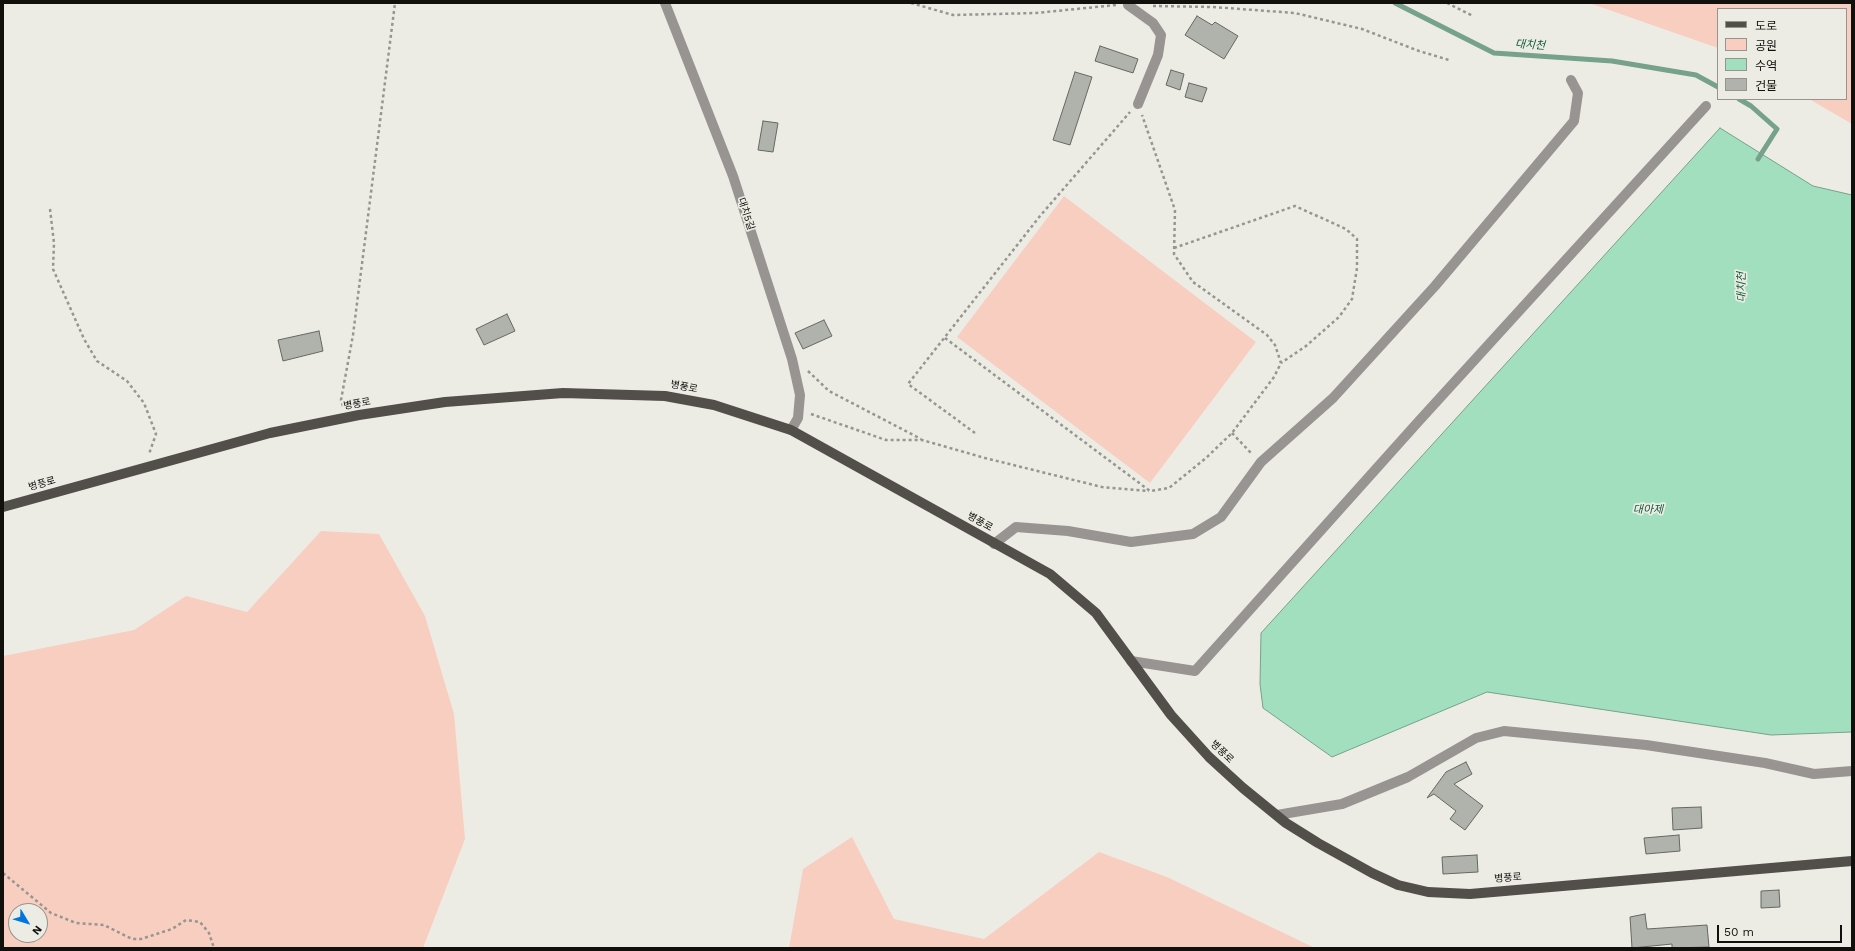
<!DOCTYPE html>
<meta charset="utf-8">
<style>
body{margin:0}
#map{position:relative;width:1855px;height:951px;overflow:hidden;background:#edece4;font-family:"Work Sans","Noto Sans KR",sans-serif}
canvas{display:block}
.frame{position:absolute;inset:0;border:4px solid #11100d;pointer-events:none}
.legend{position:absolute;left:1717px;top:8px;width:130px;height:92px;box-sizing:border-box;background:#edece4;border:1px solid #95948e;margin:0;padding:5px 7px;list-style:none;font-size:12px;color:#11100d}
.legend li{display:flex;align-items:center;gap:8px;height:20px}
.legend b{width:20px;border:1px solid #95948e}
.north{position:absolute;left:8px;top:903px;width:40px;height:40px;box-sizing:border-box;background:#edece4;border:1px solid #95948e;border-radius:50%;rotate:128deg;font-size:11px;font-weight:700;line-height:16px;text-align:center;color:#11100d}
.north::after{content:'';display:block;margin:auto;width:14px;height:18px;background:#0075dc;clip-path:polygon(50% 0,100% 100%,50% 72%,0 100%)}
.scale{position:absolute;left:1717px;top:925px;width:125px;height:18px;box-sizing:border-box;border:2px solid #11100d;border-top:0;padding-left:5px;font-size:12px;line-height:14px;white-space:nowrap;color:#11100d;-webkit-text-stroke:3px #edece4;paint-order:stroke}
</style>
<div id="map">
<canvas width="1855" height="951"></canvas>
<div class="frame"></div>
<ul class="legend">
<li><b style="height:5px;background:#524e49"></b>도로</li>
<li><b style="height:11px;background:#f8cec0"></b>공원</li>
<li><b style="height:11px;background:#a2dfbf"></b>수역</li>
<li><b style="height:11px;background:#afb3ab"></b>건물</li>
</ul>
<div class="north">N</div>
<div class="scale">50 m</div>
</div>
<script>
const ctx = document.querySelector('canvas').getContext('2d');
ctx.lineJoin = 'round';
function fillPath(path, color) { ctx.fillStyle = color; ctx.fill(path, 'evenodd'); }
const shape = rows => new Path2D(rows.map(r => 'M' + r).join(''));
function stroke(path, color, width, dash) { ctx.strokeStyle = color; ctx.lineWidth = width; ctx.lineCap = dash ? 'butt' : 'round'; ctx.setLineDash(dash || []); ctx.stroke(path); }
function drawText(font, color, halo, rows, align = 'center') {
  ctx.font = font + ' "Work Sans","Noto Sans KR",sans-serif'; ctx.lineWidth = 3.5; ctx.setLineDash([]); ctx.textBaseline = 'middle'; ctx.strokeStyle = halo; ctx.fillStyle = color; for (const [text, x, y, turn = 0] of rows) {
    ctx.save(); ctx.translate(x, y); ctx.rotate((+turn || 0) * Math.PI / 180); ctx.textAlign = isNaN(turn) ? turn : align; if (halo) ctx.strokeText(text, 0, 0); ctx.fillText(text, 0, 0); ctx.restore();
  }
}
fillPath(shape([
 [1589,3,1852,3,1852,124,1809,99,1846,99,1846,9,1718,9,1718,48],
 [1064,196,1256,342,1150,483,957,337],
 [321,531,379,534,425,616,454,714,465,839,423,948,3,948,3,656,134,630,186,596,247,612],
 [16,911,40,911,40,935,16,935],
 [852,837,894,919,984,939,1099,852,1167,877,1315,948,789,948,803,869]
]), '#f8cec0');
const water = shape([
 [1720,128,1813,186,1852,195,1852,732,1771,735,1487,692,1332,757,1263,708,1260,684,1261,633,1720,128]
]);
fillPath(water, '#a2dfbf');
stroke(water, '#76a18a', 1);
stroke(shape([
 [1395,3,1494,53,1612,61,1696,75,1718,87],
 [1739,99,1751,106,1777,129,1758,159]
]), '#76a18a', 5);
const building = shape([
 [1197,16,1212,25,1215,22,1238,36,1224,59,1185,35,1197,16],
 [1100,46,1138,59,1133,73,1095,61,1100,46],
 [1171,70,1184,74,1180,90,1166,85,1171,70],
 [1075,72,1092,77,1070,145,1053,140,1075,72],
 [1189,83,1207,88,1202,102,1185,97,1189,83],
 [763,121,778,123,773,152,758,150,763,121],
 [507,314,515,331,484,345,476,329,507,314],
 [824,320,832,336,803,349,795,333,824,320],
 [319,331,323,351,283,361,278,340,319,331],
 [1466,762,1472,774,1454,784,1483,806,1465,830,1450,819,1456,811,1434,794,1427,798,1446,772,1466,762],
 [1701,807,1702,828,1673,830,1672,808,1701,807],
 [1679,835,1680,851,1646,854,1644,838,1679,835],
 [1477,855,1478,872,1443,874,1442,857,1477,855],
 [1779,890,1780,907,1761,908,1761,891,1779,890],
 [1645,914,1647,929,1707,925,1709,947,1672,948,1672,944,1632,948,1630,917,1645,914]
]);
fillPath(building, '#afb3ab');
stroke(building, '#656862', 1);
stroke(shape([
 [911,3,953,15,1036,13,1116,5],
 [1447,3,1473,16],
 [1153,6,1213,7,1295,13,1362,29,1419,51,1449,60],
 [50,209,54,243,53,269,84,339,97,361,127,381,144,403,156,434,149,454],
 [1174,248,1295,206,1346,229,1357,239,1357,268,1352,299,1339,317,1306,346,1281,363],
 [945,338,1150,491,1169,488,1206,458,1232,433,1274,377,1281,363,1275,345,1267,335,1193,282,1174,254,1175,210,1142,115],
 [808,371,829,391,921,439],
 [343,406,341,400,353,335,395,3],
 [811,414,886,440,922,440,985,458,1102,487,1149,491],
 [975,433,908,384,1040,216,1130,112],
 [1232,433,1252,454],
 [3,873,51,913,76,923,104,925,132,939,141,939,172,929,186,920,200,922,209,933,214,948]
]), '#96958f', 2.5, [3, 3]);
stroke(shape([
 [665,3,733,176,792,359,800,395,798,418,791,430],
 [1128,5,1153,23,1161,35,1158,55,1138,104],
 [994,544,1016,527,1068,531,1131,542,1193,534,1221,517,1261,462,1333,398,1435,286,1574,121,1578,93,1571,80],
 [1131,661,1195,671,1418,422,1706,106],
 [1277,815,1342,804,1408,777,1476,738,1504,731,1646,745,1765,763,1814,774,1852,771]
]), '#979492', 10);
stroke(shape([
 [3,507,270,433,359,415,445,402,563,393,665,396,714,405,791,430,1050,574,1096,613,1171,715,1209,757,1243,788,1286,823,1318,843,1372,873,1398,885,1428,892,1470,894,1852,861]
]), '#524e49', 10);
drawText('10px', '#11100d', '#edece4', [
 ["대치5길",746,214,72],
 ["병풍로",684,387,11],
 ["병풍로",357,404,-10],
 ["병풍로",42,484,-16],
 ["병풍로",980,522,29],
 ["병풍로",1222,752,44],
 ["병풍로",1508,878,-5]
]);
drawText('italic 11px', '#135b3e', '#edece4', [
 ["대치천",1530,45,4],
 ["대치천",1742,287,-90],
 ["대아제",1648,510]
]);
</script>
